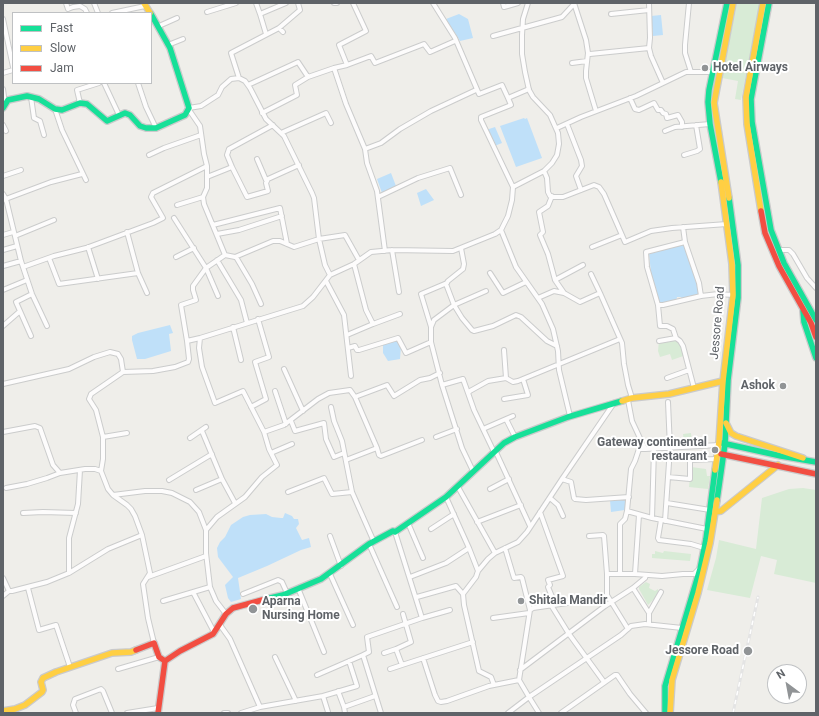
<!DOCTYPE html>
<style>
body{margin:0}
#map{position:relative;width:819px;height:716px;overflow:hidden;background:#efeeea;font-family:Roboto,sans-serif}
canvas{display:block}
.frame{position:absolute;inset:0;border:4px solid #5f6368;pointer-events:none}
.legend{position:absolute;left:12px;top:12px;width:140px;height:72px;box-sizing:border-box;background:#fff;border:1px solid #bfc1c3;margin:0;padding:5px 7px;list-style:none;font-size:12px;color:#5f6368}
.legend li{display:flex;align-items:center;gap:8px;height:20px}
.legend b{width:20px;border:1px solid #bfc1c3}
.north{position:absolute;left:767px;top:664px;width:40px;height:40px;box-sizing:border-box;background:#fff;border:1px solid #bfc1c3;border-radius:50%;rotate:328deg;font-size:11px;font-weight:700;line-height:16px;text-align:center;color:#5f6368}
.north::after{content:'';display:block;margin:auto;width:14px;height:18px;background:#919496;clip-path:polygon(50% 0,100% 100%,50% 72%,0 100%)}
</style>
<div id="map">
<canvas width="819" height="716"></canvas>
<div class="frame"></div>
<ul class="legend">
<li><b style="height:5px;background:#16e098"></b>Fast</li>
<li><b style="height:5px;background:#ffcf43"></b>Slow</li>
<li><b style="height:5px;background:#f24e42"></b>Jam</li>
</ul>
<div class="north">N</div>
</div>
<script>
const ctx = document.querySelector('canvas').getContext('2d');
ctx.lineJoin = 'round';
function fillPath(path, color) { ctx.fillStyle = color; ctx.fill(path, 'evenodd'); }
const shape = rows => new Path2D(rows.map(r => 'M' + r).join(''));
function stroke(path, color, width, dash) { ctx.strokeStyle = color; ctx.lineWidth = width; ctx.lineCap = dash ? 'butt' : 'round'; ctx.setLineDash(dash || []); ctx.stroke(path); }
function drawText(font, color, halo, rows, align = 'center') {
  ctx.font = font + ' Roboto,sans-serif'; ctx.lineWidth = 4; ctx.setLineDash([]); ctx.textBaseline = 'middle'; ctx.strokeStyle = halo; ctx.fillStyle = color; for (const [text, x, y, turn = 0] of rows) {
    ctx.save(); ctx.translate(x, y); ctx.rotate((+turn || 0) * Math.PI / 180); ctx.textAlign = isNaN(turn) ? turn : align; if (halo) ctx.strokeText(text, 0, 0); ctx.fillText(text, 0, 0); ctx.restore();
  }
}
fillPath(shape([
 [737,3,760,3,741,100,735,99,738,81,722,78],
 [676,338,680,341,686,355,672,360,670,354,660,357,658,351,659,341],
 [691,433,692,444,684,444,683,434],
 [691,467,706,469,707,476,710,476,708,489,689,487],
 [803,488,816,490,816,583,774,574,777,560,761,556,750,598,707,590,716,558,719,540,756,549,762,498,789,489],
 [655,551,663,553,664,551,691,554,690,561,652,558,652,554,655,554],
 [646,582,650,584,649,588,655,591,658,589,658,592,654,599,648,605,639,589,639,587]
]), '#d8ebd6');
fillPath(shape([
 [459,14,468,19,473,38,460,41,446,19],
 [661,15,663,35,653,36,651,16],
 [524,118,525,119,527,118,542,158,516,167,500,126],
 [495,127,502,143,492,147,486,130],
 [391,173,396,186,382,193,377,179],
 [426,189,434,200,421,206,417,193],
 [684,243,698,284,699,294,682,299,681,297,677,297,676,301,665,304,661,303,657,299,651,273,649,253],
 [170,325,173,333,169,334,171,351,145,359,137,359,132,340,132,336,138,333],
 [396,340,401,346,400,359,388,361,383,353,383,344],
 [626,498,625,510,611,512,610,500],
 [285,513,292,516,294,519,298,519,299,524,296,528,302,540,309,538,311,547,301,550,267,566,238,578,241,599,231,602,228,598,225,585,233,577,218,557,217,548,220,542,225,537,231,525,243,517,250,515,266,514,272,517,281,518,283,518]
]), '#bfe0f9');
const street = shape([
 [66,3,68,9,73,7,80,6,85,9,87,13],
 [94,3,98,13],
 [256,3,260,14],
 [334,3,337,3],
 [353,3,366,31,339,45,347,65,334,68,346,104,365,149,367,163,377,191,385,251],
 [433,3,455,38,479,94,502,85,508,98],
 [503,3,504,7,518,3],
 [574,3,586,40,588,53,590,54,649,48],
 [649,3,650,38,649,48,651,56,663,83],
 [689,3,685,45,685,53,691,72],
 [207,12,236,3],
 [112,13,145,6],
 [611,14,649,10],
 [3,19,13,67],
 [159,26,177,18],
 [279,28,300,10,298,3],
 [266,34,260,14,286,3],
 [493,36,562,17,575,3],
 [168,45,183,39],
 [588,53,586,71,586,78,596,111],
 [572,63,587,61],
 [347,65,371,56,375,63,424,44,430,52,455,41],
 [3,73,13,70],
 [239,78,231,53,279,28,283,32],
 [104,83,119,115],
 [138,83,146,107,156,128],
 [248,85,298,62,308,77,334,68],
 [3,89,5,104],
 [31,97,34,118,40,121,44,135],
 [630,98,635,109,639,110,654,103,658,110,661,110,663,113,666,114,667,118,678,115,682,122,682,127],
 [80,103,77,90,99,83],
 [189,108,201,106,218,95,222,87,231,79,239,78,245,81,250,88,266,119,284,136,312,193,314,198,319,239,325,265,330,275],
 [55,109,62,130,86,180],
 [262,113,297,95,295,85,308,77],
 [567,124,581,160,582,166,576,176,581,190],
 [3,125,6,131],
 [557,128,581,117,636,96,686,72,714,72],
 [665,131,675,127,710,124],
 [281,133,326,113,331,123],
 [365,149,381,143,400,129,431,111,476,90],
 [149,155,164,148,201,135],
 [684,155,697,151,700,149,696,125],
 [257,159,266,180],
 [207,166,207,188,203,197,204,204,225,255],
 [232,167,247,197,268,191,266,183,268,179,299,165],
 [544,171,547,178,548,192,550,196,553,197,563,197,594,185,599,187,604,194,625,242,651,231,672,228,727,224],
 [3,176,21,170],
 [207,177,232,167,227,155,229,149,273,125],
 [513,187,481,120,481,117,511,105,508,98,529,89],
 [3,194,6,199,21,261,32,294,47,326],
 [552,196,548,206,539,212,543,232,540,235,548,254,555,280],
 [378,197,418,178,450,168,461,195],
 [3,200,51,182,82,174],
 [177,205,203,197],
 [174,218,206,268,218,296],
 [213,225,280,208,287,244],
 [683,227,685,242,699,283,701,296],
 [501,230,516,267,542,304,553,329,558,351,559,370,570,416],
 [127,232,138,273],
 [217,234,239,230,282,216],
 [3,235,13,232],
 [15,236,54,220],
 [88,247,98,279],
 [592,247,622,235],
 [461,248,464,264,463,269,448,281,446,284,454,305,462,318,472,330,474,331,493,326,516,315,521,317,547,341,557,346],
 [3,250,17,246],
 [392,250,399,292],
 [779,250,789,250,793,254,807,278,816,288],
 [176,257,194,248],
 [236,257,252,284,261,304],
 [49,258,59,284,138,273,147,293],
 [217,260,241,300,247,323],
 [3,266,21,261],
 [23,267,54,256,86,248,153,223,163,218,151,197,153,193,207,166,204,154,200,126,189,110],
 [490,273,503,293,526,282],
 [591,274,600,293],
 [330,275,354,264,371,252,392,250,453,251,495,234,501,230,508,216,512,200,513,187,544,171,552,163,557,155,559,144,558,133,550,115,533,97,529,90,525,72,522,54,522,35,523,19,528,3],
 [326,281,344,315,351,376],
 [3,290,27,280],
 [564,293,555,280,583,265],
 [538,298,554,291,564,293,580,302,600,293,622,343,624,364,628,385,632,398],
 [658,305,647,267,646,252,685,242],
 [373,324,400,314],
 [3,326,19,312],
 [233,327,241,360],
 [431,327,421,294,447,283],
 [347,335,373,324,366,310,354,264],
 [31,336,16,302,32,294],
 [200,338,199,348,202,367,215,403,243,391,264,432,269,449,277,465,262,477,245,497,217,517,206,530],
 [187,341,181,305,196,300,193,290,193,286,206,268,225,255,235,257,273,241,280,241,294,247,319,239,345,235,359,260],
 [659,341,676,338],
 [348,348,355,346,357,350,359,350,398,338,406,353,431,342],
 [504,350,506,378],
 [284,369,303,411],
 [667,378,689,370],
 [3,384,69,369,94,357,110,352,118,354,121,359,123,372],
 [442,385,463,379,468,393],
 [694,388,683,346,680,341,676,338,673,329,667,326,660,326,658,305,663,305,701,296,718,294,733,295],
 [275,391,286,424],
 [504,399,528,395,523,379],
 [628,400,632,421,645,449,719,445],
 [251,407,266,399,255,362,269,357,258,319],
 [331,407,334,421,342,441,352,492],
 [506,419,513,416],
 [291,421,295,431,324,423,326,439,334,457,344,453],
 [483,429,506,419,515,437],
 [202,431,222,479,235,503],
 [3,432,35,426,40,428,53,465,60,473,85,469,95,469,101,471,108,489,113,495,145,491,162,491,172,493,190,502,199,512,206,530,206,553,210,587,216,601,226,614],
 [264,432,284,425,318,399,329,393,350,390,355,397,387,385,394,396,420,380,430,378,440,373],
 [103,437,127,433],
 [436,437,457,429],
 [190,438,206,427],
 [377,448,379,455,381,456,422,440],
 [645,449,639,449,635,461,631,469,627,511,652,518],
 [654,449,652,518,707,529],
 [495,450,530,526],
 [494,452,474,410,468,393,470,391,488,381,506,378,513,382,518,381,620,339],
 [271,453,292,444],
 [346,460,377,448,355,397],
 [80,470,78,504,69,538,69,573,108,549,142,535,150,573,143,584,148,618,154,643],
 [101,471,103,459,103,437,96,410,89,399,91,394,123,372,153,371,175,367,188,362,189,359,187,341,200,338,303,306,313,297,330,275],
 [473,471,462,448,442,385,431,342,431,327,434,320,454,305,486,291],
 [668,477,690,479,690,460,717,459],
 [562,479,571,482,574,498,575,499,586,500,629,497],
 [169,480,212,454],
 [458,487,495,553],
 [6,488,27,484,47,478,60,473],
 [490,489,509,479],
 [196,490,222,479],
 [288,492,324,478,332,494,352,492,374,542],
 [113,495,127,505,131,509,135,516,142,535],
 [446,497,469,548,478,571],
 [550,498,558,505,563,516],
 [667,503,710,510],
 [540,512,563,576,548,580,550,585,548,587,555,604],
 [23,513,43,512,76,513],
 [661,520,658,538,659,540,691,544,704,548],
 [665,521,670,448,668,402],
 [477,522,521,505],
 [408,523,423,558],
 [431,529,454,514],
 [330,536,341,566],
 [589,536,603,535,604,536,607,574],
 [369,544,397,607],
 [505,548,514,578,521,577,522,578,530,610],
 [330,574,353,625],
 [620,574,620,524,625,519,627,511],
 [635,574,639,515],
 [148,577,206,556],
 [410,577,446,563,469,548],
 [3,578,9,591,12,591,47,582,69,573],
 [28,588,39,630,56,625,70,667],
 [298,588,324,652],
 [633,588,649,613,649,624],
 [193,592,214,632],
 [243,594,278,580,282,582,287,593],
 [607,595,628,629],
 [3,596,9,591],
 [417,597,456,586,463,594],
 [163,601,210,587],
 [551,605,569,634,604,682],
 [649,613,661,592],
 [422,618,450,610],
 [493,618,529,613],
 [220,625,230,639,260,707,323,696,357,686,349,661],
 [384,653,396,649],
 [275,657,296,701],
 [423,658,435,695,438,701,441,702,447,701,489,686,519,680],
 [402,665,473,642],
 [118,669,159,657],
 [390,669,402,665,396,649,411,642,403,614],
 [520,670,605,606,633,588,645,578,646,575],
 [317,675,363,655],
 [494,685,491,677,479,671,464,605,463,594,476,577,478,571,488,559,495,553,518,542,527,532,562,479,614,403],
 [338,691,344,707,375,696],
 [323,696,328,712,328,713],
 [344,707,345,713],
 [76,713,73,705,75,699,101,689,103,691,112,713],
 [127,713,158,708],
 [224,713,228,713],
 [241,713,260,707],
 [381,713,363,655,369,652,367,637,422,618,395,532],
 [508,713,529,697,519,680,530,610,533,608,602,598,607,595,607,574,635,574,662,576,683,574,694,574,699,569],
 [539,713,529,697,621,635,631,626,645,624,682,628],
 [561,713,615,675,617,675,630,694,646,713]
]);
const fast = shape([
 [769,3,751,99,752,122,771,230,784,263,816,320],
 [3,108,8,100,27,96,39,99,55,109,62,110,80,103,87,104,107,121,125,113,130,115,140,126,146,128,156,128,185,115,189,108,170,48,151,14],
 [721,182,710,124,708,102,709,90,727,3],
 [803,311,804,322,816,358],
 [722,443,781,456,816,462],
 [717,500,725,444,728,380,738,298,738,265,729,198],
 [266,599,283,595,321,579,369,544,393,531,395,532,446,497,504,443,515,437,568,417,622,401],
 [665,713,665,686,700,569,706,539,715,470]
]);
const slow = shape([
 [144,3,150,13],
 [729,198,714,103,733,3],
 [761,211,747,124,746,97,763,3],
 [622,401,632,398,669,394,723,381],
 [726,423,731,433,736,436,803,458],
 [715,470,719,442,723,381,733,295,732,264,721,182],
 [715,512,721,511,778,465],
 [3,711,15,709,25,705,42,692,43,690,41,682,43,678,56,672,112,653,131,652,136,650],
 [670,713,672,680,698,593,710,543,717,500]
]);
const jam = shape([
 [761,211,765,233,779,266,811,323,816,337],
 [721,454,816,474],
 [136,650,154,643,159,657,165,661,180,651,213,634,226,614,233,608,266,599],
 [158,713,165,661]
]);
stroke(street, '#cbcccc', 6);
stroke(fast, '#cacacb', 8);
stroke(slow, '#cacacb', 8);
stroke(jam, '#cacacb', 8);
stroke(street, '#fdfcfc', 4);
stroke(fast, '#16e098', 5.5);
stroke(slow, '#ffcf43', 5.5);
stroke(jam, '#f24e42', 5.5);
const rail = shape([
 [733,713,758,597]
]);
stroke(rail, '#e4e4e4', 3);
stroke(rail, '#fff', 1.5, [4.5]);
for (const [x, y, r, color] of [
 [705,68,4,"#919496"],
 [783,386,4,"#919496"],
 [715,450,4,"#919496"],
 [521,601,4,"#919496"],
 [253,609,5,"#919496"],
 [748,651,5,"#919496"]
]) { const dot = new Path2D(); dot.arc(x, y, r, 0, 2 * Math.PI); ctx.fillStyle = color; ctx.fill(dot); stroke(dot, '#fff', 1.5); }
drawText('bold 12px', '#5f6368', '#fff', [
 ["Hotel Airways",713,68],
 ["Ashok",775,386,"right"],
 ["Gateway continental",707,443,"right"],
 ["restaurant",707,457,"right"],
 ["Shitala Mandir",529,601],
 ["Aparna",262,602],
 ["Nursing Home",262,616],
 ["Jessore Road",739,651,"right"]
], 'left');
drawText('12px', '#5f6368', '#fff', [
 ["Jessore Road",718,323,-85]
]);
</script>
